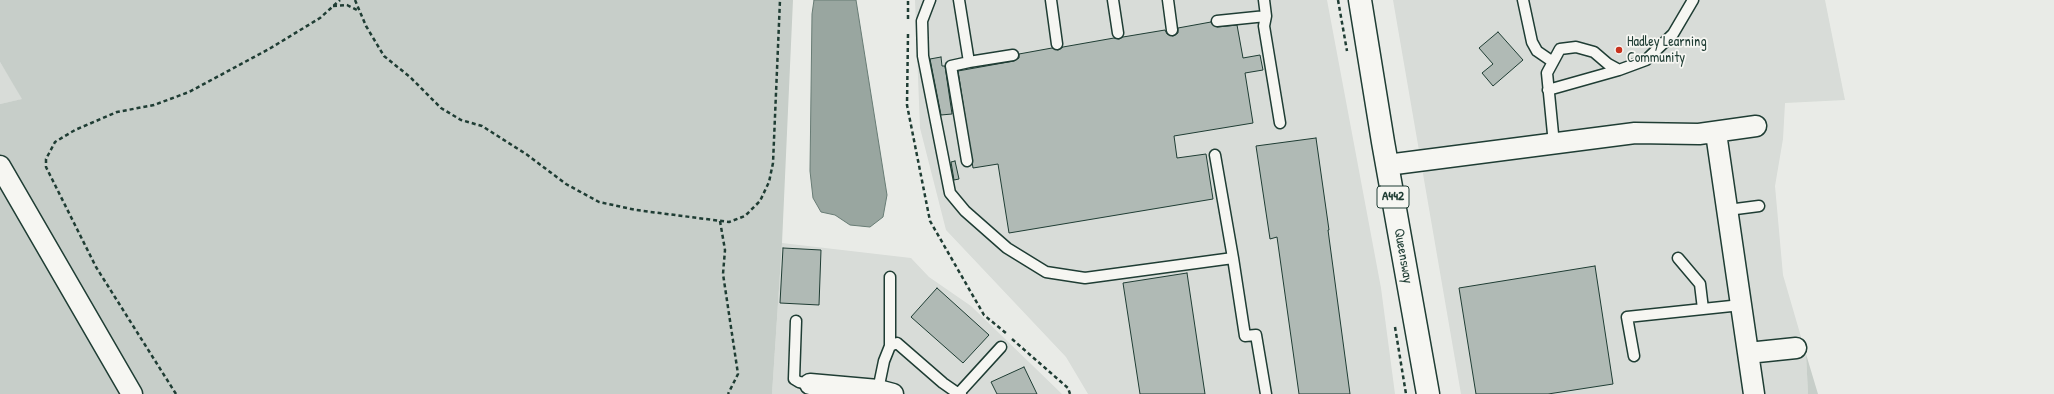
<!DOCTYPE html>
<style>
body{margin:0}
canvas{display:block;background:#e9ebe7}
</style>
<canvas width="2054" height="394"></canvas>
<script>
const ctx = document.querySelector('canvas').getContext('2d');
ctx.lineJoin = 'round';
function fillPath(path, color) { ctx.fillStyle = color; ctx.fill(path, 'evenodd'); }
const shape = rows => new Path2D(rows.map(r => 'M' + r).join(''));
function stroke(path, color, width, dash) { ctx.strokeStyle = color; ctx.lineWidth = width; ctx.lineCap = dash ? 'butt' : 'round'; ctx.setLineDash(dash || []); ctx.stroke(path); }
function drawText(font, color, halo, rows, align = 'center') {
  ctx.font = font + ' "Patrick Hand",sans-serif'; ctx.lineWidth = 3.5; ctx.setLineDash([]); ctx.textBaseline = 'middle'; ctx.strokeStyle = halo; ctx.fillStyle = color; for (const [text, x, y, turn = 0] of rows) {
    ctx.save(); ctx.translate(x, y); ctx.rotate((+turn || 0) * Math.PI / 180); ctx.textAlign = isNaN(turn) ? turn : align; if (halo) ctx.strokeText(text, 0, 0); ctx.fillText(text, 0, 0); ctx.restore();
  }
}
fillPath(shape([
 [915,0,1327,0,1381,288,1395,394,1088,394,1066,357,946,230,920,128],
 [1393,0,1825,0,1845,100,1785,103,1783,139,1775,186,1783,275,1806,354,1808,394,1461,394],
 [0,62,23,99,0,104],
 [782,243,911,258,929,277,971,306,1062,394,772,394]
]), '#d8dcd8');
fillPath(shape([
 [0,0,793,0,782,243,772,394,0,394,0,104,22,99,0,62],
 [1806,354,1818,394,1808,394]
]), '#c7cec9');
const water = shape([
 [814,0,856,0,887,195,883,217,870,227,850,225,835,215,821,212,813,198,810,171,812,14,814,0]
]);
fillPath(water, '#99a6a0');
stroke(water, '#687c75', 1);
const building = shape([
 [1211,22,1217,27,1237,25,1243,58,1260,55,1263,70,1245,73,1253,123,1174,136,1177,158,1206,154,1213,199,1009,233,998,164,973,168,958,71,1014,61,1019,58,1019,54,1052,48,1058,50,1063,47,1114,38,1119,39,1123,37,1165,30,1167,34,1173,36,1178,33,1178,28,1211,22],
 [1498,32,1523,60,1493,86,1482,73,1493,64,1479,48,1498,32],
 [941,57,942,66,945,66,952,114,941,115,930,59,941,57],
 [1316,138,1329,230,1328,230,1350,394,1299,394,1277,237,1270,239,1256,146,1316,138],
 [955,161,959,179,954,180,951,162,955,161],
 [783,248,821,250,819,305,780,303,783,248],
 [1595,266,1613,384,1548,394,1476,394,1459,288,1595,266],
 [1187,273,1205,394,1140,394,1123,283,1187,273],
 [937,288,989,335,963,363,911,317,937,288],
 [1024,367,1037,394,997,394,991,382,1024,367]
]);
fillPath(building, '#b0bab5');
stroke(building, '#1f3d34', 1);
const lane = shape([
 [930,0,922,21,923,56,950,193,965,211,1007,248,1046,272,1085,278,1233,258,1245,336,1256,335,1266,394],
 [959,0,969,62,1013,55],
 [1051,0,1057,44],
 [1113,0,1118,33],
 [1168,0,1172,30],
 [1264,0,1266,16,1264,26,1280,123],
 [1523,0,1532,42,1537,51,1553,62],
 [1217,21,1266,16],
 [1548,90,1619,70,1646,60,1673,34,1693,0],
 [1554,144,1547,73,1560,49,1576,47,1594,52,1608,64,1619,70],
 [1215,155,1233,258],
 [967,161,951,66,969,62],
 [1728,210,1759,206],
 [1678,258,1700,284,1703,309],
 [796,321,794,379,799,382,810,384],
 [890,346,890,277],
 [1634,356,1627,317,1741,305],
 [878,390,884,361,890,346,897,343,943,383,956,392,961,394],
 [959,393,1001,347]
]);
const street = shape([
 [1716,133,1754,394],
 [1387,165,1635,133,1699,134,1756,126],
 [0,166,132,394],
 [1748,353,1796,348],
 [810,384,878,390,893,394]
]);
const primary = shape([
 [1360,0,1383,142,1428,394]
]);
stroke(lane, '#1f3d34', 13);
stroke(street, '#1f3d34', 23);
stroke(primary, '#1f3d34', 25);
stroke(shape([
 [355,0,366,26,384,56,410,77,441,108,461,120,482,126,526,154,566,184,599,202,636,210,729,222,745,216,760,201,769,182,773,163,780,0],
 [1338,0,1347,51],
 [333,6,347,5,359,11],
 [908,19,908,0],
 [908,34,907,105,930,221,984,315,1007,334],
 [720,221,725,250,723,274,738,374,728,394],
 [1395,327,1406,394],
 [1012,339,1068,388,1070,394],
 [176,394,96,267,46,167,46,159,55,142,75,130,117,112,154,105,189,92,269,49,320,18,340,0]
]), '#1f3d34', 2.5, [4, 3]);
stroke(lane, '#f6f6f2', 10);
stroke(street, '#f6f6f2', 20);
stroke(primary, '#f6f6f2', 22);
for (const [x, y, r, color] of [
 [1619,50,4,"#c8321e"]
]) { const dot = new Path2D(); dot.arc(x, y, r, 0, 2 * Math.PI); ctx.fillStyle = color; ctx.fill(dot); stroke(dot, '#f6f6f2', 1.5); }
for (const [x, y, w] of [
 [1393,197,32]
]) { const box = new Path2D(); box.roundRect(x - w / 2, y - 11, w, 22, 3); ctx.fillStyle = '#f6f6f2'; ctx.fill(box); stroke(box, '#1f3d34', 1); }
drawText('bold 13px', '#1f3d34', null, [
 ["A442",1393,197]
]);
drawText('14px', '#1f3d34', '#f6f6f2', [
 ["Hadley Learning",1627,42],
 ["Community",1627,58]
], 'left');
drawText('14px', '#1f3d34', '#f6f6f2', [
 ["Queensway",1403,256,80]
]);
</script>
